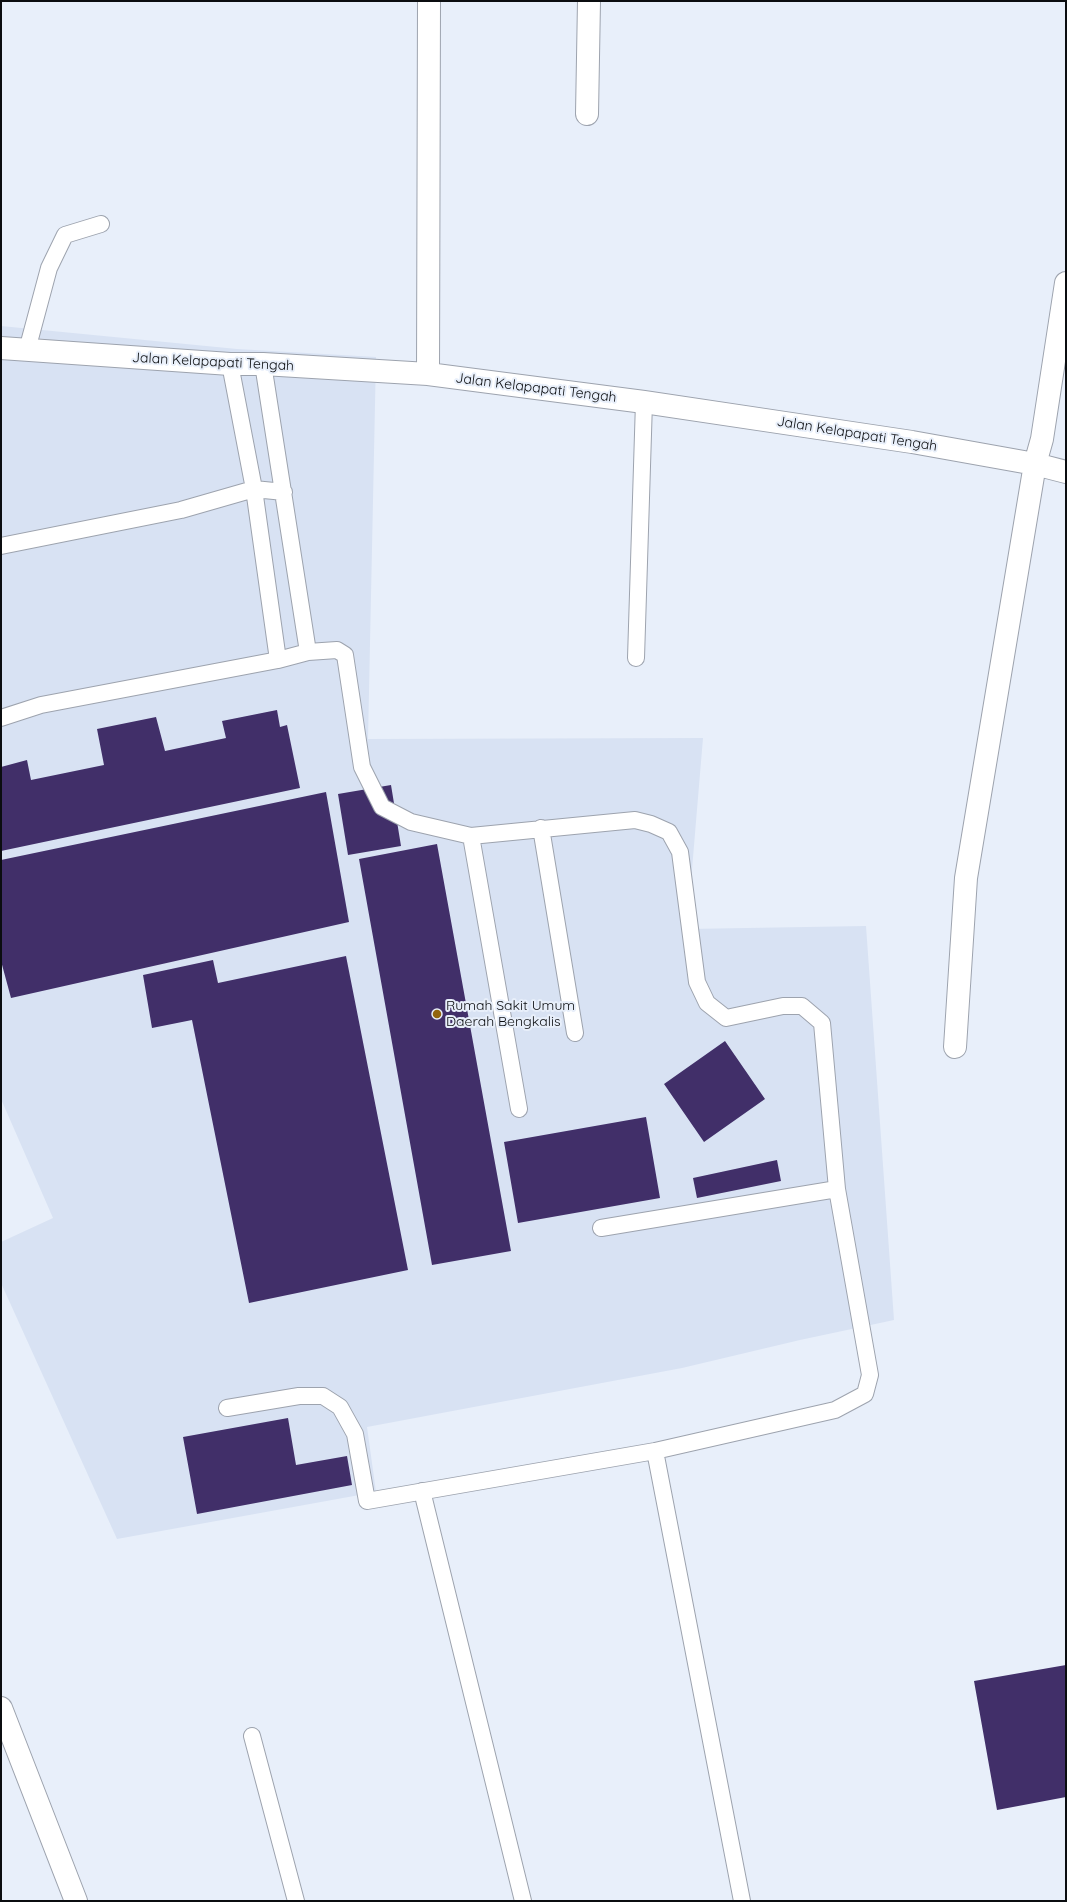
<!DOCTYPE html>
<style>
body{margin:0}
#map{position:relative;width:1067px;height:1902px;overflow:hidden;background:#e8effa;font-family:Quicksand,sans-serif}
canvas{display:block}
.frame{position:absolute;inset:0;border:2px solid #0b0d10;pointer-events:none}
</style>
<div id="map">
<canvas width="1067" height="1902"></canvas>
<div class="frame"></div>
</div>
<script>
const ctx = document.querySelector('canvas').getContext('2d');
ctx.lineJoin = 'round';
function fillPath(path, color) { ctx.fillStyle = color; ctx.fill(path, 'evenodd'); }
const shape = rows => new Path2D(rows.map(r => 'M' + r).join(''));
function stroke(path, color, width, dash) { ctx.strokeStyle = color; ctx.lineWidth = width; ctx.lineCap = dash ? 'butt' : 'round'; ctx.setLineDash(dash || []); ctx.stroke(path); }
function drawText(font, color, halo, rows, align = 'center') {
  ctx.font = font + ' Quicksand,sans-serif'; ctx.lineWidth = 4; ctx.setLineDash([]); ctx.textBaseline = 'middle'; ctx.strokeStyle = halo; ctx.fillStyle = color; for (const [text, x, y, turn = 0] of rows) {
    ctx.save(); ctx.translate(x, y); ctx.rotate((+turn || 0) * Math.PI / 180); ctx.textAlign = isNaN(turn) ? turn : align; if (halo) ctx.strokeText(text, 0, 0); ctx.fillText(text, 0, 0); ctx.restore();
  }
}
fillPath(shape([
 [1,326,237,349,376,357,368,739,703,738,687,929,866,926,894,1320,800,1340,682,1368,367,1427,376,1492,117,1539,1,1283,1,1242,53,1218,1,1099]
]), '#d8e2f3');
fillPath(shape([
 [277,710,280,727,287,725,300,788,1,851,1,767,27,760,31,780,104,765,97,729,156,717,165,751,226,738,222,721],
 [391,785,401,846,348,855,338,794],
 [326,792,349,922,11,998,1,961,1,860],
 [437,844,511,1251,432,1265,359,859],
 [346,956,408,1270,249,1303,192,1020,152,1028,143,975,213,960,218,983],
 [725,1041,765,1099,704,1142,664,1084],
 [646,1117,660,1198,518,1223,504,1142],
 [777,1160,781,1181,697,1198,693,1178],
 [288,1418,296,1465,347,1456,352,1485,197,1514,183,1437],
 [1066,1665,1066,1797,997,1810,974,1681]
]), '#412f69');
const service = shape([
 [27,350,49,268,65,235,101,224],
 [230,364,254,489,278,660],
 [263,364,308,652],
 [1,546,181,510,254,489,284,492],
 [636,658,644,402],
 [1,718,41,705,278,660,308,652,337,650,345,655,362,767,382,807,411,822,471,836,635,820,651,824,669,832,680,852,697,982,707,1003,726,1018,783,1006,802,1006,822,1023,837,1189,870,1375,865,1394,835,1410,655,1451,367,1501,355,1434,340,1407,323,1396,299,1396,227,1408],
 [541,828,575,1033],
 [471,836,519,1109],
 [601,1228,837,1189],
 [655,1451,742,1901],
 [422,1491,523,1901],
 [252,1736,296,1901]
]);
const minor = shape([
 [587,114,589,1],
 [1,348,230,364,263,364,428,374,644,402,912,442,1035,464,1066,472],
 [428,374,429,1],
 [955,1047,966,878,1035,464,1042,439,1066,283],
 [1,1708,76,1901]
]);
stroke(service, '#9da3ae', 18);
stroke(minor, '#9da3ae', 24);
stroke(service, '#fff', 16);
stroke(minor, '#fff', 22);
for (const [x, y, r, color] of [
 [437,1014,5,"#91640e"]
]) { const dot = new Path2D(); dot.arc(x, y, r, 0, 2 * Math.PI); ctx.fillStyle = color; ctx.fill(dot); stroke(dot, '#e8effa', 1.5); }
drawText('14px', '#0b0d10', '#e8effa', [
 ["Jalan Kelapapati Tengah",213,362,3],
 ["Jalan Kelapapati Tengah",536,388,7],
 ["Jalan Kelapapati Tengah",857,434,9]
]);
drawText('14px', '#0b0d10', '#e8effa', [
 ["Rumah Sakit Umum",446,1006],
 ["Daerah Bengkalis",446,1022]
], 'left');
</script>
